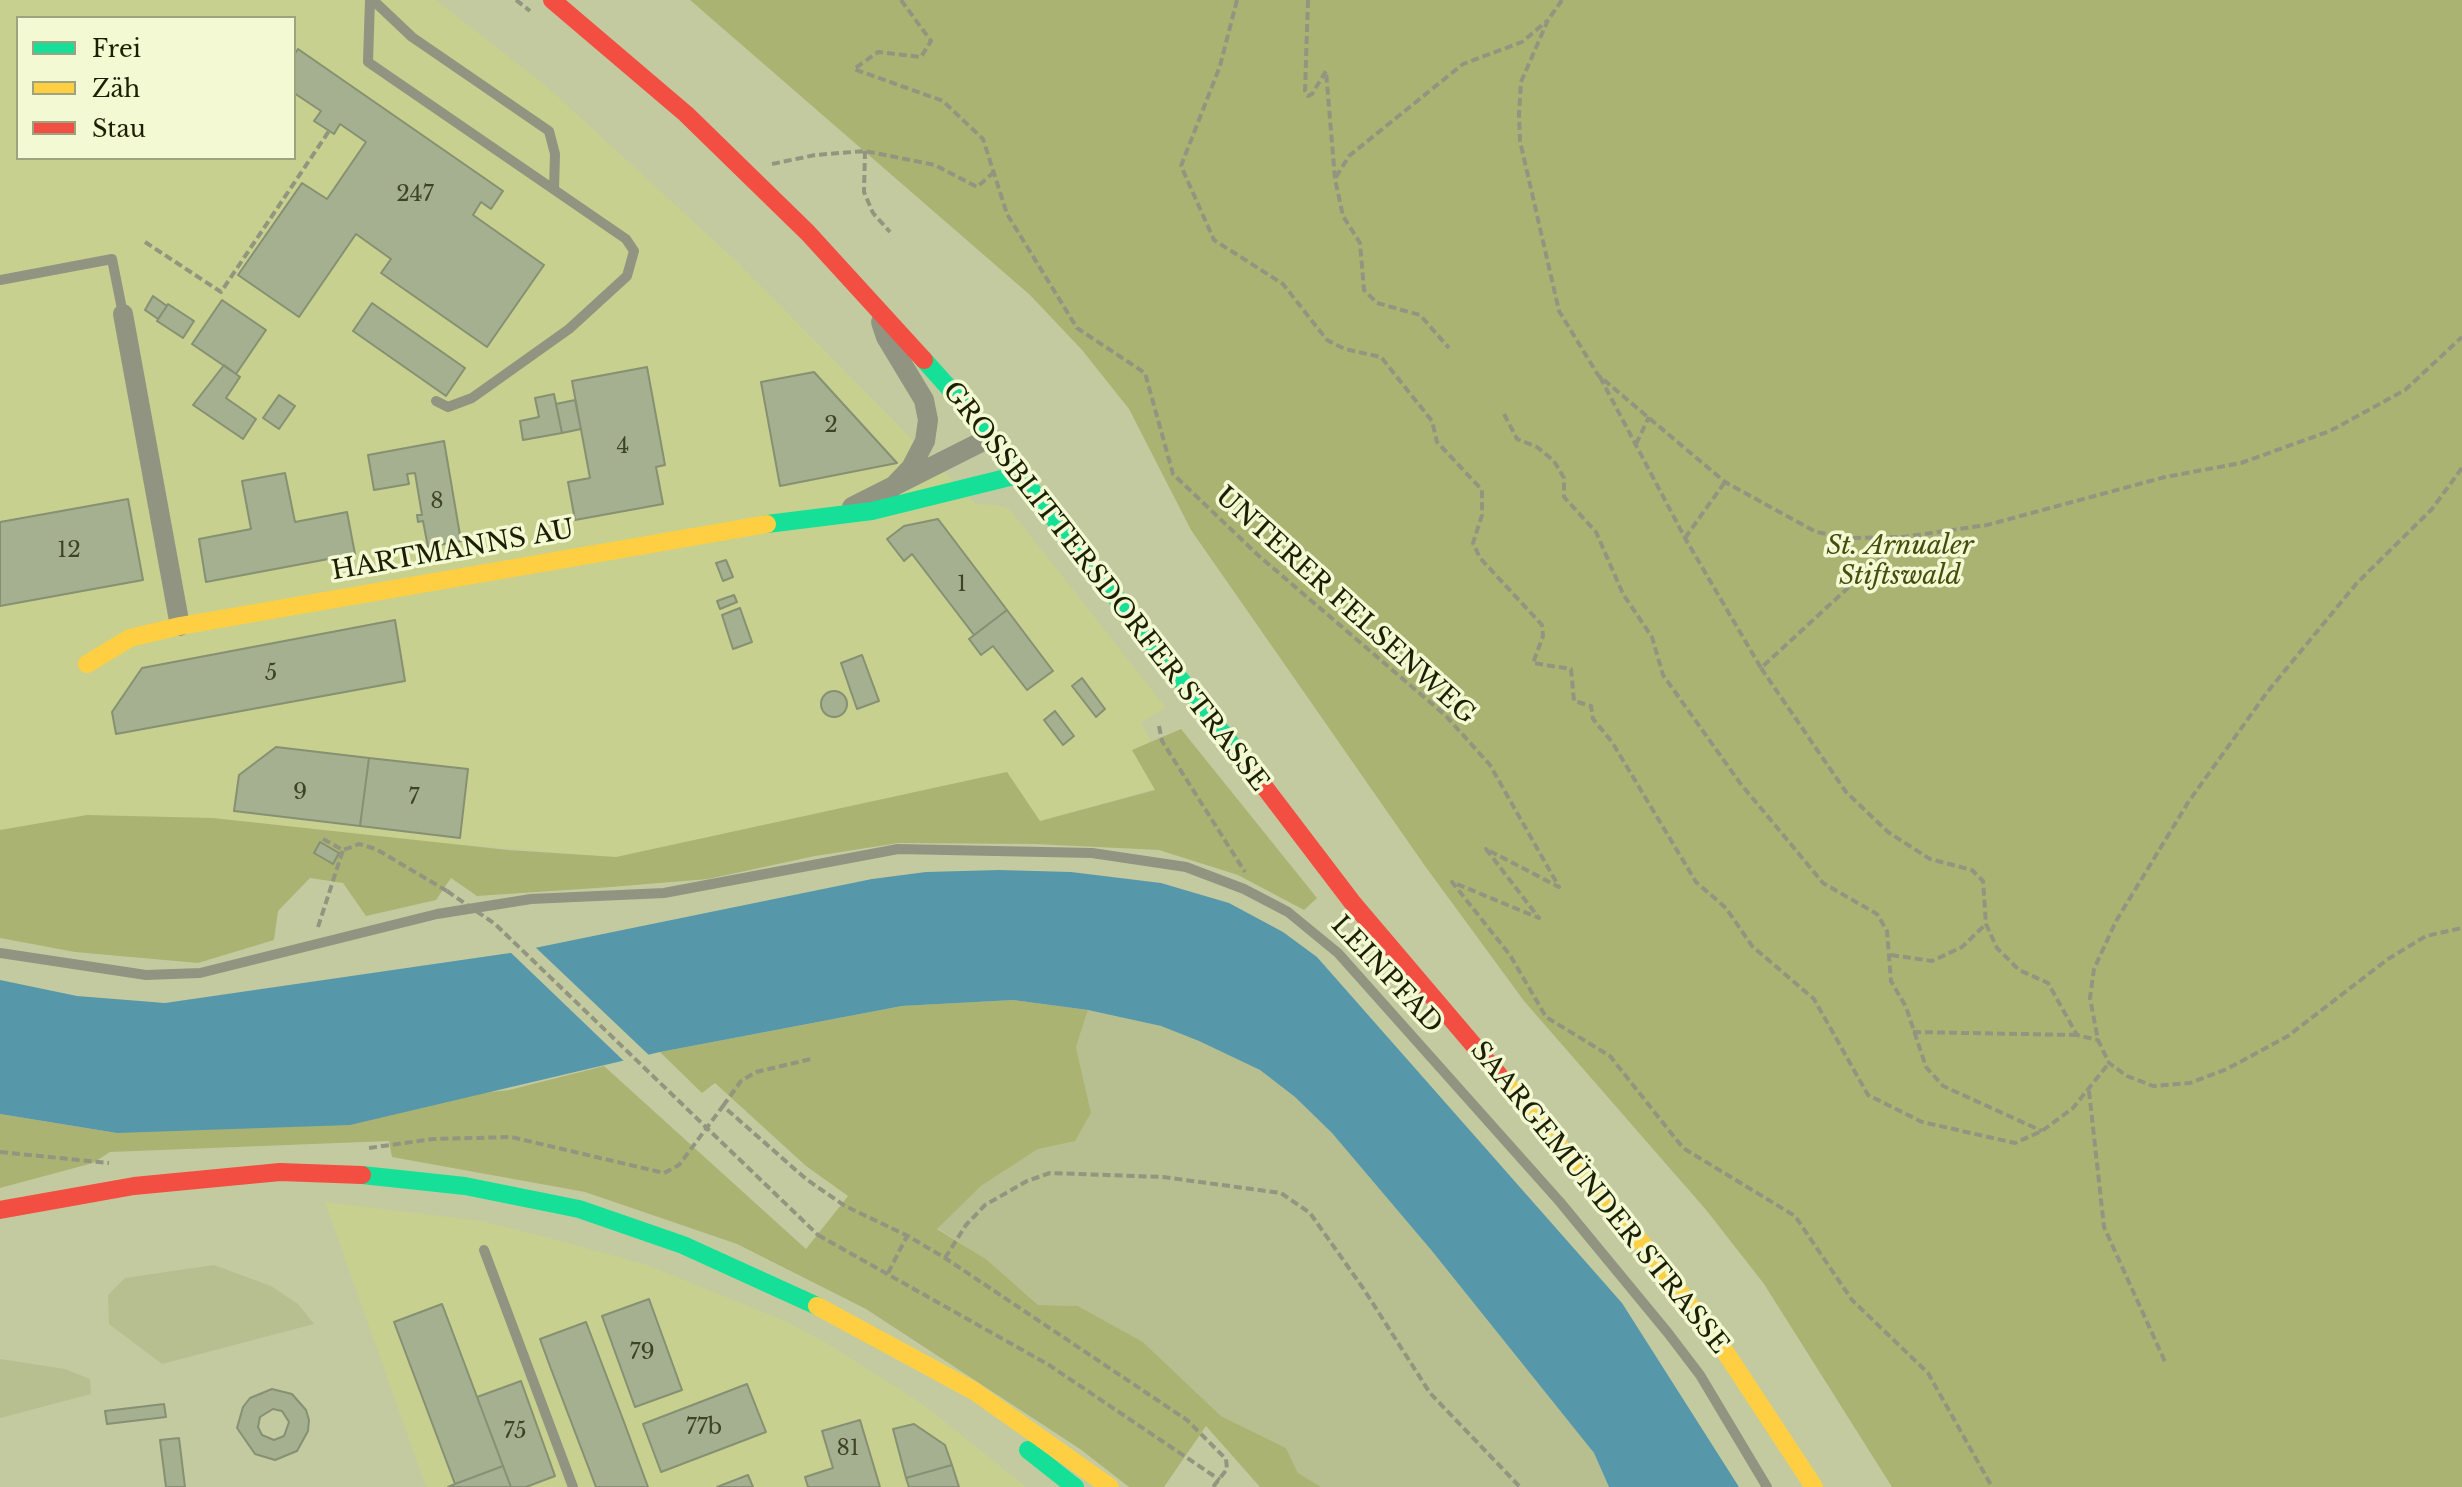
<!DOCTYPE html>
<meta charset="utf-8">
<style>
body{margin:0}
#map{position:relative;width:2462px;height:1487px;overflow:hidden;background:#c4caa0;font-family:"Libre Baskerville",serif}
canvas{display:block}
.legend{position:absolute;left:16px;top:16px;width:280px;height:144px;box-sizing:border-box;background:#f3f9d3;border:2px solid #9da27f;margin:0;padding:10px 14px;list-style:none;font-size:24px;color:#1c1f01}
.legend li{display:flex;align-items:center;gap:16px;height:40px}
.legend b{width:40px;border:2px solid #9da27f}
</style>
<div id="map">
<canvas width="2462" height="1487"></canvas>
<ul class="legend">
<li><b style="height:10px;background:#16e098"></b>Frei</li>
<li><b style="height:10px;background:#ffcf43"></b>Zäh</li>
<li><b style="height:10px;background:#f24e42"></b>Stau</li>
</ul>
</div>
<script>
const ctx = document.querySelector('canvas').getContext('2d');
ctx.lineJoin = 'round';
function fillPath(path, color) { ctx.fillStyle = color; ctx.fill(path, 'evenodd'); }
const shape = rows => new Path2D(rows.map(r => 'M' + r).join(''));
function stroke(path, color, width, dash) { ctx.strokeStyle = color; ctx.lineWidth = width; ctx.lineCap = dash ? 'butt' : 'round'; ctx.setLineDash(dash || []); ctx.stroke(path); }
function drawText(font, color, halo, rows, align = 'center') {
  ctx.font = font + ' "Libre Baskerville",serif'; ctx.lineWidth = 7; ctx.setLineDash([]); ctx.textBaseline = 'middle'; ctx.strokeStyle = halo; ctx.fillStyle = color; for (const [text, x, y, turn = 0] of rows) {
    ctx.save(); ctx.translate(x, y); ctx.rotate((+turn || 0) * Math.PI / 180); ctx.textAlign = isNaN(turn) ? turn : align; if (halo) ctx.strokeText(text, 0, 0); ctx.fillText(text, 0, 0); ctx.restore();
  }
}
fillPath(shape([
 [0,0,436,0,546,86,736,261,976,504,995,505,1007,508,1015,516,1166,708,1141,722,1151,742,1132,751,1155,789,1039,821,1007,772,616,857,87,815,0,830],
 [18,18,294,18,294,158,18,158],
 [325,1202,481,1221,557,1240,647,1265,785,1321,823,1341,921,1403,1026,1487,426,1487]
]), '#c7d08e');
fillPath(shape([
 [1088,1010,1161,1026,1199,1041,1260,1070,1295,1097,1332,1133,1432,1251,1594,1453,1609,1487,1321,1487,1298,1473,1286,1448,1221,1416,1143,1342,1078,1306,1038,1305,986,1259,937,1228,981,1186,1038,1149,1075,1140,1091,1113,1076,1047],
 [214,1265,271,1286,298,1304,314,1324,162,1364,109,1324,108,1295,125,1278],
 [0,1359,65,1369,90,1379,91,1394,0,1418]
]), '#b7be8f');
fillPath(shape([
 [690,0,2462,0,2462,1487,1892,1487,1764,1284,1707,1211,1524,1001,1425,866,1191,530,1129,409,1082,350,1030,295],
 [1181,729,1317,898,1304,910,1238,875,1159,850,1035,844,899,843,815,856,708,879,611,887,477,896,451,878,436,900,366,916,343,883,310,878,278,911,274,940,198,963,75,952,0,938,0,830,87,815,213,818,508,850,616,857,1007,772,1040,821,1155,790,1132,750],
 [1013,1000,1088,1010,1076,1047,1091,1113,1075,1141,1038,1149,981,1186,937,1229,986,1259,1038,1305,1078,1306,1143,1342,1221,1416,1286,1448,1298,1473,1321,1487,1260,1487,1206,1426,1164,1487,1129,1487,1080,1449,866,1309,737,1244,585,1192,392,1157,389,1141,110,1152,93,1163,0,1188,0,1114,117,1133,509,1090,604,1066,806,1249,848,1196,806,1166,715,1083,702,1093,660,1052,902,1006]
]), '#abb373');
fillPath(shape([
 [999,870,1071,872,1161,883,1229,903,1283,932,1317,957,1622,1303,1739,1487,1609,1487,1594,1453,1432,1251,1332,1133,1295,1097,1260,1070,1199,1041,1161,1026,1088,1010,1013,1000,902,1006,660,1052,350,1125,117,1133,0,1114,0,980,77,996,165,1003,510,953,872,879,926,872]
]), '#5698aa');
fillPath(shape([
 [532,944,652,1058,627,1064,507,949]
]), '#c4caa0');
const building = shape([
 [298,49,503,191,491,209,481,202,473,215,544,265,487,347,381,273,391,259,356,234,299,317,238,275,302,183,327,199,366,142,340,124,334,134,314,121,321,111,294,93,294,55,298,49],
 [153,296,167,306,158,319,145,310,153,296],
 [222,300,266,330,236,374,192,344,222,300],
 [372,303,465,368,446,396,353,331,372,303],
 [168,304,194,321,183,338,157,321,168,304],
 [224,365,240,377,226,398,256,419,243,439,193,405,224,365],
 [647,367,665,465,656,467,663,504,575,520,568,482,590,478,572,381,647,367],
 [814,372,897,463,780,486,761,382,814,372],
 [554,394,562,433,523,440,520,421,539,417,535,398,554,394],
 [279,395,295,406,279,429,263,418,279,395],
 [575,400,581,429,562,433,556,404,575,400],
 [444,441,461,541,428,547,423,521,418,522,417,515,422,515,415,473,407,474,409,484,374,490,368,455,444,441],
 [285,473,295,522,347,512,355,554,206,582,199,539,251,529,242,481,285,473],
 [128,499,143,580,0,606,0,522,128,499],
 [938,519,1007,610,974,635,912,554,904,561,887,539,904,526,938,519],
 [726,560,733,577,723,581,716,563,726,560],
 [734,595,737,602,720,609,717,601,734,595],
 [740,608,752,642,733,649,722,615,740,608],
 [1007,610,1053,671,1027,690,993,646,981,655,969,639,1007,610],
 [395,620,405,681,116,734,112,712,142,668,395,620],
 [862,655,879,701,857,709,841,663,862,655],
 [1082,678,1105,709,1096,717,1072,686,1082,678],
 '821 704a13 13 0 1 1 26 0a13 13 0 1 1-26 0Z',
 [1055,711,1074,736,1063,745,1044,720,1055,711],
 [276,747,369,758,360,826,234,811,239,775,276,747],
 [369,758,468,769,460,838,360,826,369,758],
 [320,842,339,853,333,864,314,853,320,842],
 [649,1299,682,1390,635,1407,602,1316,649,1299],
 [442,1304,503,1466,455,1484,394,1322,442,1304],
 [586,1322,624,1422,648,1487,596,1487,551,1369,540,1339,586,1322],
 [521,1381,555,1476,526,1487,511,1487,477,1397,521,1381],
 [747,1384,766,1432,661,1472,643,1424,747,1384],
 [272,1389,292,1394,306,1410,309,1420,308,1431,297,1451,275,1460,255,1454,237,1428,243,1407,250,1398,272,1389],
 [273,1409,282,1411,289,1422,284,1436,274,1440,262,1435,258,1427,260,1417,273,1409],
 [164,1404,166,1417,107,1424,105,1411,164,1404],
 [860,1420,880,1487,808,1487,805,1477,833,1468,822,1431,860,1420],
 [914,1424,945,1445,952,1465,906,1478,893,1429,914,1424],
 [179,1438,185,1487,166,1487,160,1440,179,1438],
 [952,1465,959,1487,909,1487,906,1478,952,1465],
 [503,1466,511,1487,448,1487,455,1484,503,1466],
 [748,1475,753,1487,717,1487,748,1475]
]);
fillPath(building, '#a4b08f');
stroke(building, '#869072', 2);
stroke(shape([
 [516,0,530,11],
 [901,0,931,41,921,57,878,52,854,69,943,101,983,139,1007,214,1077,328,1145,373,1173,474,1259,556,1445,715,1490,765,1559,887,1486,849,1539,918,1452,882,1510,955,1546,1017,1610,1056,1683,1148,1795,1216,1852,1300,1928,1373,1992,1487],
 [1237,0,1220,66,1181,166,1214,240,1283,284,1327,340,1345,349,1381,357,1432,421,1437,442,1482,490,1482,515,1473,543,1480,558,1542,625,1543,636,1533,663,1571,669,1574,701,1591,706,1593,719,1612,742,1696,882,1726,908,1752,946,1814,999,1868,1095,1922,1122,2015,1143,2042,1131,2073,1108,2109,1063],
 [1308,0,1305,91,1308,96,1312,94,1326,71,1335,179,1343,216,1360,243,1364,290,1377,303,1420,315,1449,348],
 [1562,0,1548,20,1521,82,1519,114,1520,141,1559,311,1598,375,1725,482,1816,532,1848,538,1903,537,1987,525,2165,477,2241,463,2330,431,2405,390,2462,337],
 [865,151,864,192,873,213,890,232],
 [772,164,815,155,865,151,935,165,977,187,993,173],
 [1336,177,1349,156,1463,64,1522,42,1547,21],
 [145,242,221,292,329,131],
 [1600,377,1685,538,1761,668,1901,539],
 [1504,414,1517,439,1537,447,1554,461,1564,478,1564,497,1596,532,1623,594,1652,637,1663,675,1740,783,1823,883,1877,914,1887,931,1891,981,1906,1007,1926,1067,1943,1086,2042,1131],
 [1636,444,1649,417],
 [2462,468,2432,509,2357,583,2268,691,2189,801,2116,921,2094,969,2090,998,2098,1040,2109,1063,2127,1076,2153,1086,2190,1083,2227,1069,2288,1036,2388,959,2426,936,2462,928],
 [1685,538,1725,482],
 [1761,668,1846,792,1888,832,1930,859,1972,870,1983,881,1986,924,1997,948,2019,970,2048,983,2077,1035,2098,1040],
 [1159,726,1162,741,1245,872],
 [323,839,343,850,359,844,376,849,447,891],
 [318,927,343,850],
 [1891,955,1932,961,1962,947,1986,924],
 [1913,1032,2077,1035],
 [2089,1091,2104,1227,2166,1364],
 [723,1106,741,1081,756,1072,811,1059],
 [369,1148,433,1139,511,1137,664,1173,679,1165,723,1106,806,1179,845,1206,908,1236,945,1258,1187,1420,1226,1459,1227,1469,1213,1487],
 [0,1152,109,1163],
 [818,1235,1049,1365,1220,1480],
 [945,1258,966,1225,985,1205,1027,1181,1050,1173,1163,1177,1281,1193,1310,1213,1363,1288,1430,1393,1520,1487],
 [888,1273,907,1236]
]), '#92957f', 4, [8, 4]);
stroke(shape([
 [370,0,368,62,626,239,634,251,627,276,569,329,472,398,448,407,436,401],
 [373,0,412,37,549,131,555,154,554,189],
 [0,280,112,259,123,314],
 [0,953,146,975,200,973,437,914,531,899,664,893,898,849,1092,853,1186,867,1244,889,1288,912,1338,953,1560,1202,1668,1333,1700,1375,1767,1487],
 [484,1250,573,1487]
]), '#919481', 10);
stroke(shape([
 [123,314,180,626],
 [881,322,886,337,924,400,928,420,925,441,911,468,890,490],
 [852,507,991,437]
]), '#919481', 20);
stroke(shape([
 [924,360,967,408,1250,768],
 [767,524,872,511,1022,474],
 [362,1175,465,1186,579,1209,683,1245,817,1306],
 [1028,1450,1075,1487]
]), '#16e098', 18);
stroke(shape([
 [87,664,130,638,180,626,767,524],
 [1499,1075,1651,1254,1726,1353,1814,1487],
 [817,1306,974,1391,1110,1487]
]), '#ffcf43', 18);
stroke(shape([
 [552,0,686,114,808,233,924,360],
 [1250,768,1352,902,1499,1075],
 [0,1210,134,1186,280,1172,362,1175]
]), '#f24e42', 18);
stroke(shape([
 [447,891,495,924,818,1235]
]), '#92957f', 4, [8, 4]);
drawText('22px', '#3e4324', null, [
 ["247",415,195],
 ["2",831,426],
 ["4",623,447],
 ["8",437,502],
 ["12",69,551],
 ["1",962,585],
 ["5",271,674],
 ["9",300,793],
 ["7",414,798],
 ["79",642,1353],
 ["77b",704,1428],
 ["75",515,1432],
 ["81",848,1449]
]);
drawText('italic 26px', '#454c0c', '#f3f9d3', [
 ["St. Arnualer",1900,547],
 ["Stiftswald",1900,577]
]);
drawText('26px', '#1c1f01', '#f3f9d3', [
 ["HARTMANNS AU",453,551,-10],
 ["GROSSBLITTERSDORFER STRASSE",1105,587,52],
 ["UNTERER FELSENWEG",1345,606,42],
 ["LEINPFAD",1386,975,47],
 ["SAARGEMÜNDER STRASSE",1599,1198,51]
]);
</script>
